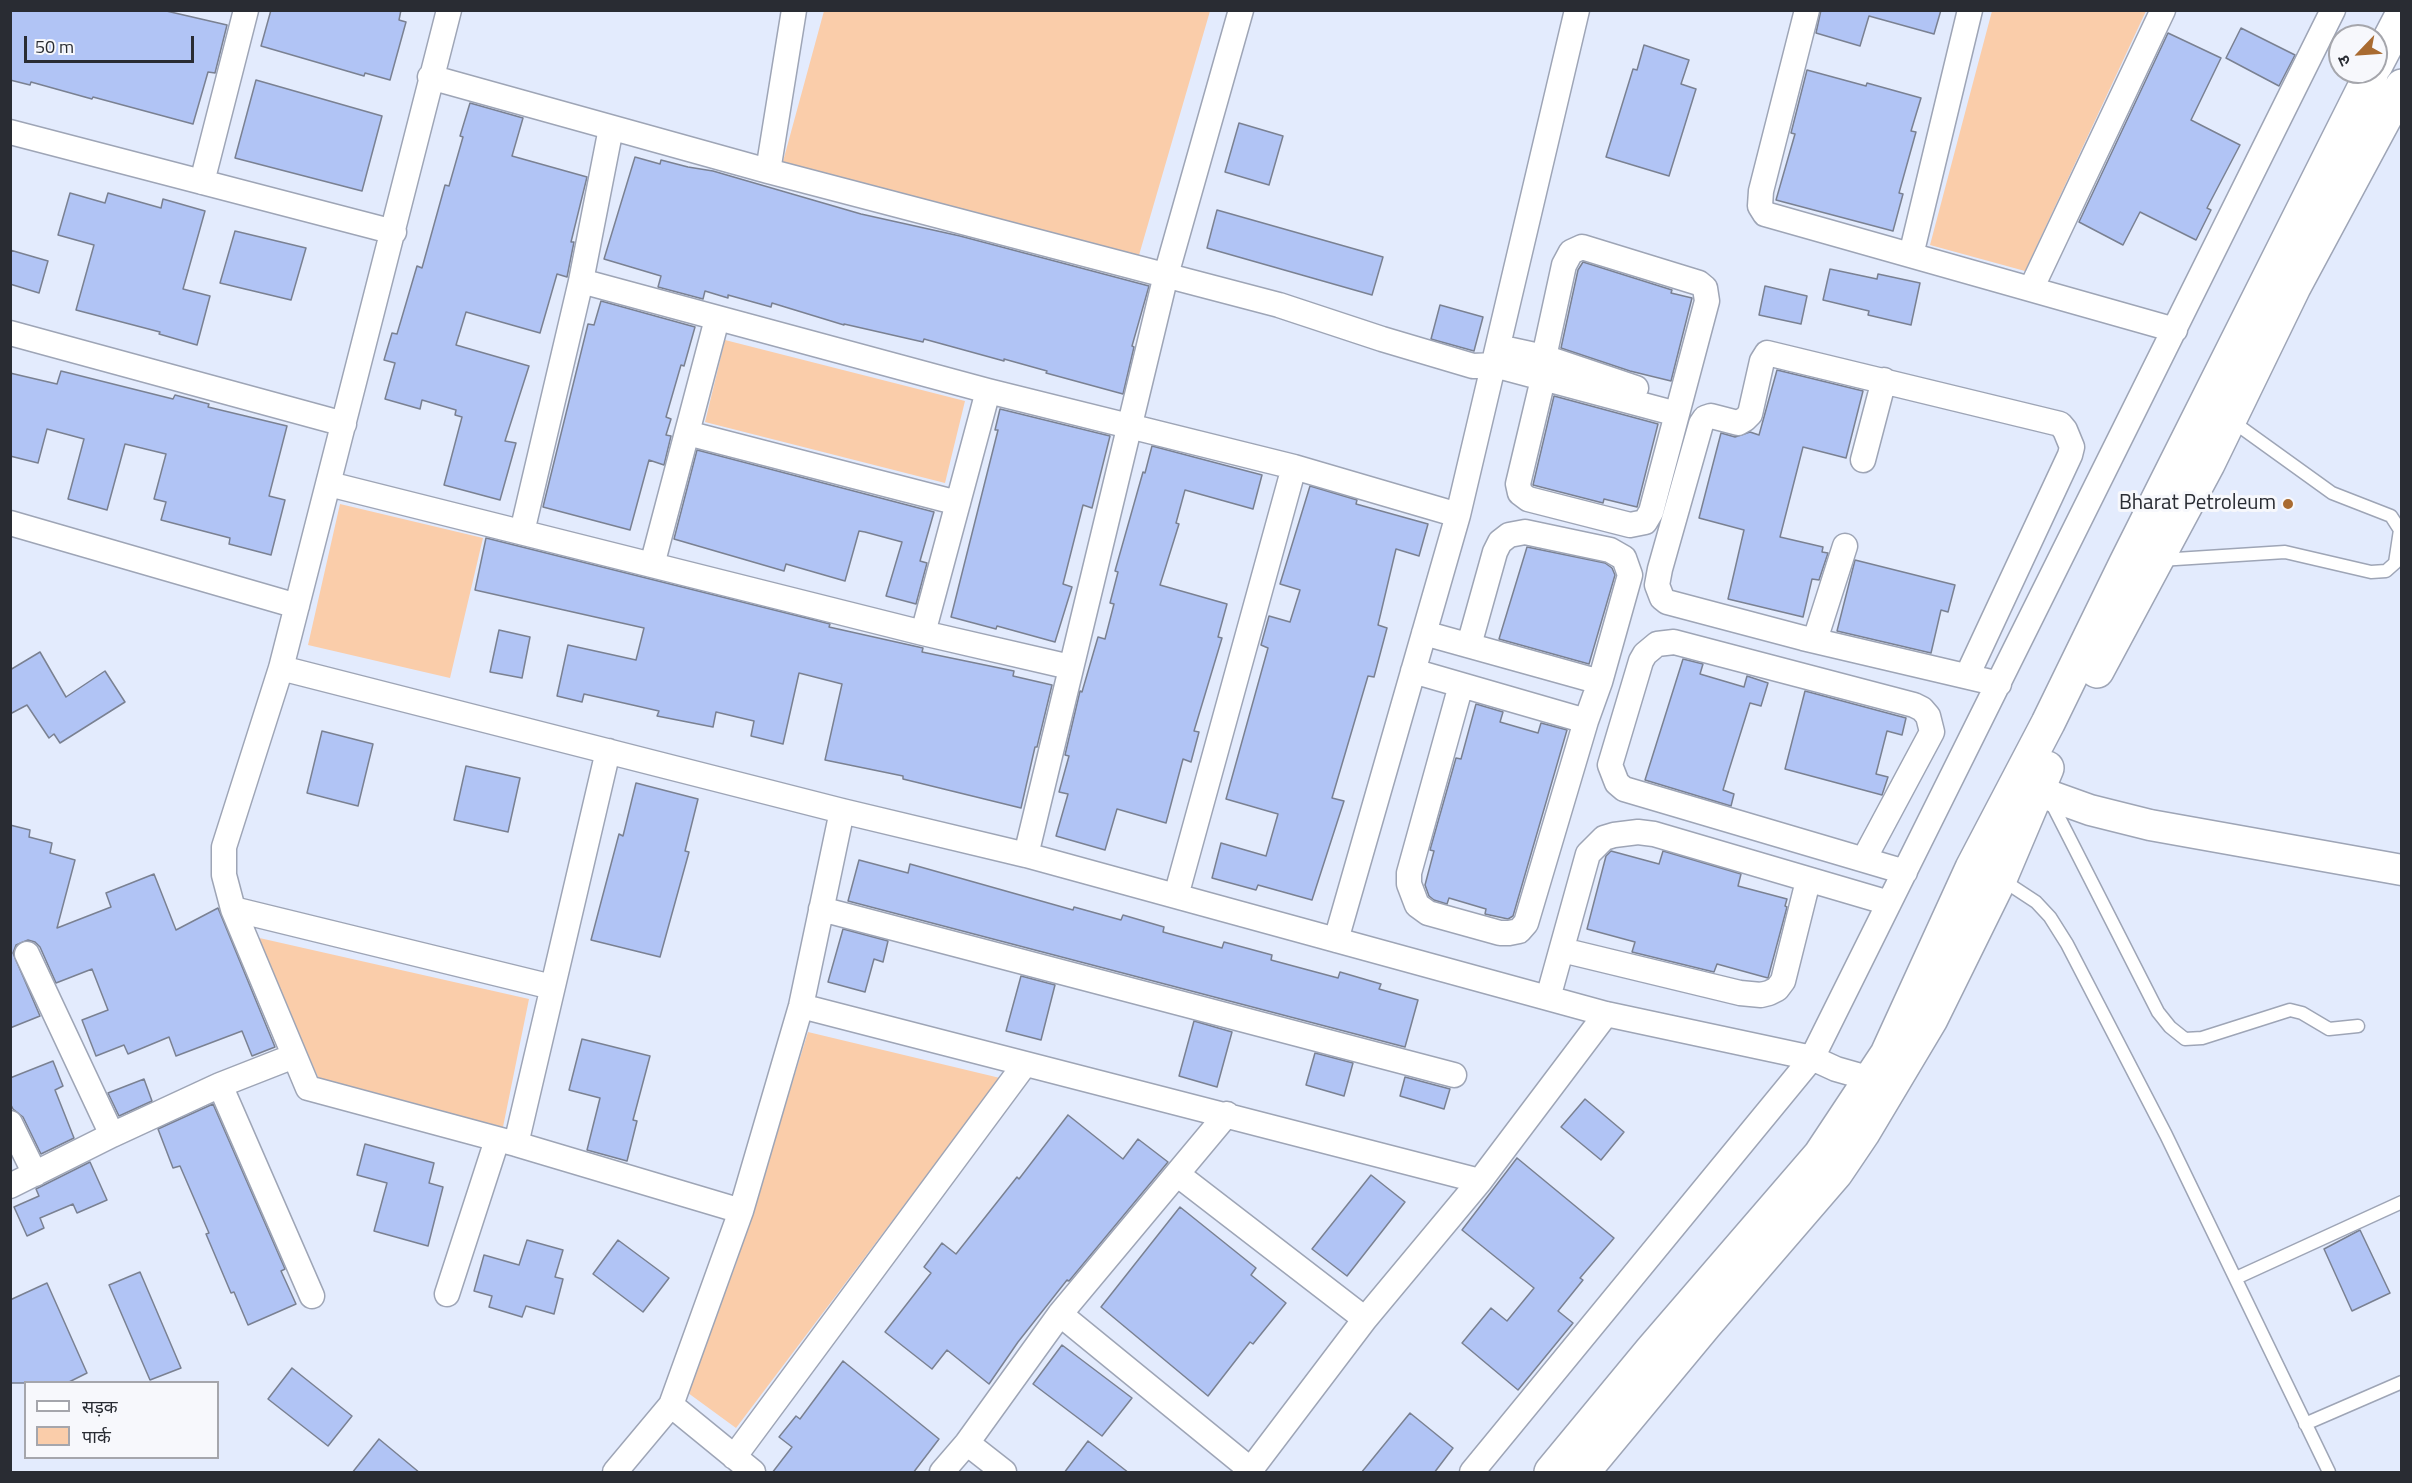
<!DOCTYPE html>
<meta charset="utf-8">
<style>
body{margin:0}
#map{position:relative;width:2412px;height:1483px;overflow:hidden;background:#e3ebfd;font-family:"Titillium Web","Noto Sans Devanagari",sans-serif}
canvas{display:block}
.frame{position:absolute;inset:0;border:12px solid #292c33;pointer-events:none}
.legend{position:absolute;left:24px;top:1381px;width:195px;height:78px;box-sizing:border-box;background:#f7f8fc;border:2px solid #a5a6ac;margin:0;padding:8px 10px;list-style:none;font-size:18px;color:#292c33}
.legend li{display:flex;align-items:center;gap:12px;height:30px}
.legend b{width:30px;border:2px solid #a5a6ac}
.north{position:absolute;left:2328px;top:24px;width:60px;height:60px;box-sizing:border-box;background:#f7f8fc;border:2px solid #a5a6ac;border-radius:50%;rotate:245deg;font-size:16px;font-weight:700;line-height:24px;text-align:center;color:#292c33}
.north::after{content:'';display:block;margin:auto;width:21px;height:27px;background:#a96b31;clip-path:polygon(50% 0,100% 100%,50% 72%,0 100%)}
.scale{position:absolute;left:24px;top:36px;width:170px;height:27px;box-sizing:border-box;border:3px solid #292c33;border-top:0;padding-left:8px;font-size:18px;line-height:21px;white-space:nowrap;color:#292c33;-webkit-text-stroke:4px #f7f8fc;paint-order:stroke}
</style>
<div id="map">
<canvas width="2412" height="1483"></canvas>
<div class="frame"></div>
<ul class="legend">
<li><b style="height:8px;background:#fff"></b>सड़क</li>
<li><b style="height:16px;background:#facdaa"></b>पार्क</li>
</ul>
<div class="north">उ</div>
<div class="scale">50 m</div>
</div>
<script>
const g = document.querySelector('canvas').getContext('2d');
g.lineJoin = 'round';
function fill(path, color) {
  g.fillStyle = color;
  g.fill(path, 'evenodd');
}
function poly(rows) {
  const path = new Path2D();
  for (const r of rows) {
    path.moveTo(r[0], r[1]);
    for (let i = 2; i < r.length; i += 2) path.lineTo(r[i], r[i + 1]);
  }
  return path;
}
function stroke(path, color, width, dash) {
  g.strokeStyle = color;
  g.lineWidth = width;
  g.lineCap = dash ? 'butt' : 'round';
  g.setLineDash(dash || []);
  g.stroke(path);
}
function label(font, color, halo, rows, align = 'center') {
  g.font = font + ' "Titillium Web",sans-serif';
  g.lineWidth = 6;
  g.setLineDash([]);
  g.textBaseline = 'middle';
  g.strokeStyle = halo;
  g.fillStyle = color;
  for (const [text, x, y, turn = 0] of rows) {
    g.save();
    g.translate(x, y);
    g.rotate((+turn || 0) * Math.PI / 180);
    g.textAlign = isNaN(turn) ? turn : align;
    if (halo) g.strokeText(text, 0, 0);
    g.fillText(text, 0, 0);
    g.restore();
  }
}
const green = poly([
 [824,11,1210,11,1137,262,782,165],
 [1992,11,2146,11,2025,271,1930,245],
 [725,340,965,401,945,483,705,422],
 [340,504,483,538,450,678,308,645],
 [255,937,529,999,503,1127,319,1079],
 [808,1032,1000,1078,736,1428,684,1390,735,1267]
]);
const building = poly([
 [10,10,162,10,227,25,215,73,208,72,193,124,93,97,92,99,31,82,30,85,10,80,10,10],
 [271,10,401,10,399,20,406,22,390,80,365,73,364,76,261,46,271,10],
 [1821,10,1941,10,1934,34,1869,16,1860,46,1816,33,1821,10],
 [2241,28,2295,55,2279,86,2226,58,2241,28],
 [2168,33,2221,58,2191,120,2240,145,2207,208,2211,210,2196,240,2140,212,2123,245,2079,222,2168,33],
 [1644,45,1689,60,1681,84,1696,89,1669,176,1606,157,1633,69,1637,70,1644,45],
 [1807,70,1866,86,1867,83,1921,98,1911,131,1916,132,1899,193,1903,194,1893,231,1776,200,1795,134,1791,133,1807,70],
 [256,80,382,116,362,191,235,158,256,80],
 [470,103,523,118,512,156,587,177,571,242,574,242,567,277,557,274,540,333,466,312,456,345,529,366,505,441,516,443,500,500,444,485,462,417,455,415,456,410,422,400,420,409,385,399,395,363,384,360,392,333,397,334,417,266,422,268,445,185,449,186,463,137,460,136,470,103],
 [1239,123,1283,136,1269,185,1225,172,1239,123],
 [635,157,660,164,661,160,688,167,713,171,861,214,960,236,1149,286,1132,346,1134,347,1123,394,1046,373,1047,371,1004,359,1004,361,924,339,923,342,844,324,844,325,772,303,771,307,728,295,728,298,705,291,703,299,658,287,661,276,604,259,635,157],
 [70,193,105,203,108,193,161,208,163,199,205,211,183,289,210,296,197,345,159,334,160,332,76,310,94,245,58,235,70,193],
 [1217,210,1383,257,1372,295,1207,248,1217,210],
 [235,231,306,248,291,300,220,283,235,231],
 [10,250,48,261,39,293,10,284,10,250],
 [1583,262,1672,290,1671,293,1692,298,1671,381,1630,371,1561,348,1578,270,1583,262],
 [1830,269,1877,279,1878,274,1920,283,1911,325,1868,315,1869,311,1823,300,1830,269],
 [1765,286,1807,296,1801,324,1759,315,1765,286],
 [601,301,695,327,684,366,681,365,666,417,671,419,666,435,671,436,664,465,649,460,630,530,543,507,588,324,594,325,601,301],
 [1440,305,1483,317,1474,351,1431,339,1440,305],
 [1777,370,1863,391,1846,458,1803,447,1780,537,1823,547,1822,552,1828,553,1819,580,1812,579,1803,617,1728,599,1744,530,1699,518,1721,433,1735,437,1750,432,1759,435,1777,370],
 [61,371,173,399,175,395,209,404,208,407,287,426,269,496,285,500,271,555,229,544,230,538,161,520,166,502,154,499,166,454,125,444,107,510,68,499,84,439,47,429,38,463,10,456,10,373,57,384,61,371],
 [1554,396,1658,424,1637,507,1604,499,1603,503,1533,485,1554,396],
 [1000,409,1110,436,1092,508,1083,505,1063,584,1072,587,1055,642,997,626,996,629,951,617,998,430,995,430,1000,409],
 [1152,446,1262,475,1253,509,1185,490,1176,523,1179,524,1160,585,1227,604,1218,637,1222,638,1194,731,1199,732,1191,762,1183,759,1166,823,1117,809,1105,850,1056,836,1068,794,1059,792,1069,756,1065,755,1080,691,1082,692,1098,637,1105,639,1114,604,1110,603,1118,572,1115,571,1143,472,1145,473,1152,446],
 [697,450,934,512,920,561,927,563,916,604,886,596,902,542,865,532,859,531,845,581,786,564,784,571,674,539,697,450],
 [1310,486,1357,500,1356,504,1428,524,1419,556,1396,549,1378,625,1387,628,1374,677,1368,676,1332,798,1344,801,1312,900,1258,885,1256,890,1212,878,1221,843,1266,856,1278,814,1226,799,1268,648,1261,645,1269,616,1290,622,1300,590,1280,584,1310,486],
 [486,538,830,624,829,627,923,648,922,652,1014,671,1013,676,1052,685,1037,747,1035,747,1021,808,903,779,903,776,825,760,842,684,799,673,783,744,751,736,754,721,716,712,713,727,657,716,659,711,584,694,582,702,557,696,568,645,636,660,644,628,475,590,486,538],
 [1527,547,1605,563,1612,568,1615,575,1589,664,1499,639,1527,547],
 [1855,560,1955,585,1948,612,1941,610,1931,653,1837,631,1855,560],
 [499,630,530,637,522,678,490,672,499,630],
 [40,652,66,697,105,671,125,702,60,743,54,734,49,738,27,705,10,714,10,670,40,652],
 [1683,659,1703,664,1700,674,1744,687,1747,676,1768,683,1761,706,1750,703,1729,770,1723,790,1734,794,1731,806,1645,780,1683,659],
 [1805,691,1906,718,1902,735,1887,731,1876,774,1888,777,1882,795,1785,769,1805,691],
 [1476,704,1503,712,1500,722,1538,733,1541,723,1567,730,1513,916,1508,919,1485,914,1486,909,1449,898,1447,904,1434,900,1429,896,1425,885,1434,851,1430,850,1456,758,1461,759,1476,704],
 [322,731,373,744,358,806,307,793,322,731],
 [466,766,520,778,508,832,454,820,466,766],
 [636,783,698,799,685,851,689,852,660,957,591,940,619,834,623,836,636,783],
 [10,825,30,830,29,837,52,843,50,853,75,860,57,928,111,907,106,893,154,874,176,930,218,908,275,1047,252,1056,242,1031,176,1056,169,1037,128,1054,124,1045,96,1056,82,1020,108,1010,92,969,56,983,40,947,35,942,28,940,16,945,13,953,40,1016,10,1028,10,825],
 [1611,851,1659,864,1663,851,1741,874,1738,886,1787,899,1785,906,1787,907,1768,978,1717,964,1714,972,1632,952,1635,942,1587,929,1606,856,1611,851],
 [859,860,908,873,910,864,1073,910,1074,907,1121,920,1123,915,1164,927,1163,932,1222,948,1224,942,1272,955,1271,960,1338,978,1340,972,1381,984,1379,989,1418,1000,1405,1047,848,901,859,860],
 [843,929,888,941,883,962,874,959,865,992,828,982,843,929],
 [1021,976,1055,985,1041,1040,1006,1031,1021,976],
 [1194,1021,1232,1032,1217,1087,1179,1076,1194,1021],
 [582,1039,650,1056,633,1120,637,1121,627,1161,587,1150,600,1098,569,1090,582,1039],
 [1315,1053,1353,1063,1344,1096,1306,1085,1315,1053],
 [53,1061,63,1086,55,1090,74,1138,41,1154,23,1117,13,1109,10,1103,10,1078,53,1061],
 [1405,1077,1450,1089,1444,1109,1400,1096,1405,1077],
 [144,1079,152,1101,119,1116,108,1093,144,1079],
 [1585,1099,1624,1132,1601,1160,1561,1127,1585,1099],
 [213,1104,285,1269,281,1271,296,1304,248,1325,234,1292,231,1293,206,1234,209,1233,180,1166,173,1168,158,1129,213,1104],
 [1068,1115,1123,1159,1138,1139,1168,1162,1069,1281,1067,1280,1018,1342,989,1384,947,1350,932,1369,885,1332,931,1273,924,1267,942,1243,956,1254,1017,1177,1019,1179,1068,1115],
 [365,1144,434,1163,429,1183,443,1187,428,1246,374,1231,387,1183,357,1175,365,1144],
 [1517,1158,1614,1238,1580,1278,1583,1280,1558,1311,1573,1323,1518,1390,1462,1343,1491,1308,1507,1321,1534,1288,1462,1230,1517,1158],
 [90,1162,107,1200,77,1213,73,1204,40,1218,44,1228,27,1236,14,1207,39,1196,36,1189,90,1162],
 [1371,1175,1405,1202,1347,1276,1312,1249,1371,1175],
 [1180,1207,1256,1268,1251,1275,1286,1303,1253,1344,1250,1342,1208,1396,1101,1307,1180,1207],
 [2360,1230,2390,1293,2352,1311,2324,1249,2360,1230],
 [527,1240,563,1250,555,1277,563,1279,554,1314,526,1306,522,1317,489,1307,492,1296,474,1291,484,1255,519,1265,527,1240],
 [618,1240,669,1278,643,1312,593,1274,618,1240],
 [140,1272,181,1368,150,1380,109,1285,140,1272],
 [47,1283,87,1373,67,1383,10,1383,10,1300,47,1283],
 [1062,1345,1132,1398,1102,1436,1033,1384,1062,1345],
 [843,1361,939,1439,913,1473,772,1473,792,1447,779,1437,796,1416,800,1419,843,1361],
 [292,1368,352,1416,328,1446,268,1399,292,1368],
 [1410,1413,1453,1448,1434,1473,1361,1473,1410,1413],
 [379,1439,420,1473,352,1473,379,1439],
 [1088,1441,1129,1473,1064,1473,1088,1441]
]);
const service = poly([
 [2160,560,2285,552,2371,572,2386,571,2395,563,2400,530,2391,516,2332,493,2232,421],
 [2050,800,2158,1012,2170,1027,2185,1039,2202,1038,2290,1010,2302,1013,2329,1029,2358,1026],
 [2001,879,2036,902,2050,917,2067,944,2166,1135,2329,1472],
 [2236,1278,2402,1202],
 [2305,1424,2402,1382]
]);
const minor = poly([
 [449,10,281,668,224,847,224,875,233,909,552,987],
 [1807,10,1761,191,1760,206,1765,214,2175,330],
 [430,77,768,171,1279,305,1382,339,1473,366,1494,365,1677,414],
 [10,132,394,232],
 [768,171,794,10],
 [202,182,246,10],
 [1911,255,1970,10],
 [581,281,988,391,1294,467,1458,515],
 [2031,289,2163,10],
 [10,333,344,424],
 [1498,347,1544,357,1636,388],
 [1543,379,1518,484,1520,493,1528,499,1630,525,1645,522,1651,512,1707,301,1705,288,1699,283,1582,247,1571,252,1564,265,1544,357],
 [687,433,958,503],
 [1863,460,1884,380],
 [329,484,923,633,1070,667],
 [10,523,297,606],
 [522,532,581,281,611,128],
 [652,565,717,319],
 [923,633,988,391],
 [1424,633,1600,682],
 [1815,640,1845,546],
 [281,668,842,811,1026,855,1606,1014,1812,1058,1836,1069,1871,1079,1883,1085],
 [1413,671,1586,721],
 [1967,676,2070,455,2072,447,2065,430,2060,424,1767,353,1762,361,1750,414,1745,419,1738,423,1711,416,1705,418,1701,424,1660,569,1657,585,1662,598,1667,602,1803,638,1999,684],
 [1461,685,1409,873,1409,884,1417,905,1428,913,1500,933,1509,933,1519,931,1526,923,1586,721,1600,682,1630,575,1624,558,1610,550,1525,532,1509,535,1500,542,1495,552,1469,645],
 [1026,855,1166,275,1241,10],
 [1864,859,1932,732,1928,716,1922,709,1914,705,1674,642,1657,644,1645,654,1641,661,1610,765,1617,783,1624,789,1905,872],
 [1176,896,1294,467],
 [233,909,308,1088,516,1144,741,1211],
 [821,909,1454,1075],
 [1336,940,1458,515,1577,10],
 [1562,950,1740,993,1761,995,1769,993,1777,989,1783,981,1808,881],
 [27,954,112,1135],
 [1548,998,1588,854,1604,838,1614,835,1638,832,1654,834,1889,903],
 [801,1006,1480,1181],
 [220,1085,312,1296],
 [10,1123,35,1174],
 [516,1144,608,751],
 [1177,1174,1365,1319],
 [10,1186,112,1135,220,1085,294,1056],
 [447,1294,497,1140],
 [1060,1314,1251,1470],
 [671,1405,753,1472],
 [967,1443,1004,1472],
 [734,1457,1025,1064],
 [615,1472,671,1405,741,1211,801,1006,842,811],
 [942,1472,967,1443,1060,1314,1227,1114],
 [1249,1472,1365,1319,1480,1181,1606,1014],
 [1472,1472,1812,1058,2333,10]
]);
const tertiary = poly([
 [2037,791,2090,810,2150,825,2402,870]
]);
const trunk = poly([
 [2376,65,2402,15],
 [2097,671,2208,464,2294,287,2402,86],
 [1551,1472,1651,1351,1820,1155,1887,1054,1972,868,2048,723,2126,563,2372,72],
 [1583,1472,1705,1325,1836,1173,1863,1133,1931,1019,2000,879,2047,768]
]);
const markers = [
 [2288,504,6,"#a96b31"]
];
const poiNames = [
 ["Bharat Petroleum",2276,504]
];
fill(green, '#facdaa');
fill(building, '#b1c4f5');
stroke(building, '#7a8192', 1.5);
stroke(service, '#9ea5b6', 15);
stroke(minor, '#9ea5b6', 27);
stroke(tertiary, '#9ea5b6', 33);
stroke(trunk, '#9ea5b6', 36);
stroke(service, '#fff', 12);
stroke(minor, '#fff', 24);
stroke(tertiary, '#fff', 30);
stroke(trunk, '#fff', 33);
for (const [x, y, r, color] of markers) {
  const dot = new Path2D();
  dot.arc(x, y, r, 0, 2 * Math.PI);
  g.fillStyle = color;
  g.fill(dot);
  stroke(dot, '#f7f8fc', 2);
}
label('21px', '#292c33', '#f7f8fc', poiNames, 'right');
</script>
